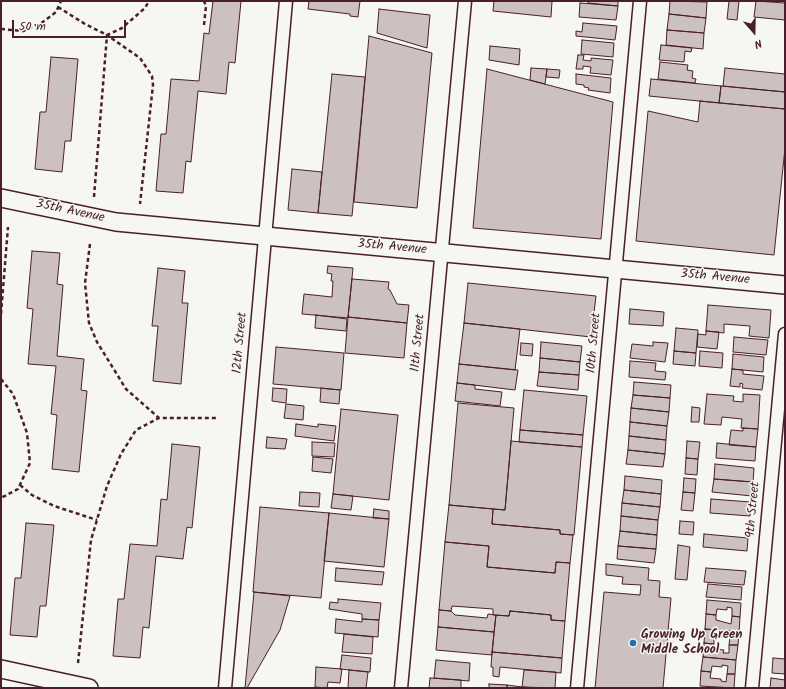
<!DOCTYPE html>
<style>
body{margin:0}
#map{position:relative;width:786px;height:689px;overflow:hidden;background:#f6f6f2;font-family:Kalam,sans-serif}
canvas{display:block}
.frame{position:absolute;inset:0;border:2px solid #4a1f2b;pointer-events:none}
.north{position:absolute;left:734px;top:12px;width:40px;height:40px;-webkit-text-stroke:3px #f6f6f2;paint-order:stroke;rotate:160deg;font-size:11px;font-weight:700;line-height:16px;text-align:center;color:#4a1f2b}
.north::after{content:'';display:block;margin:auto;width:14px;height:18px;background:#4a1f2b;clip-path:polygon(50% 0,100% 100%,50% 72%,0 100%)}
.scale{position:absolute;left:12px;top:20px;width:114px;height:18px;box-sizing:border-box;border:2px solid #4a1f2b;border-top:0;padding-left:5px;font-size:12px;line-height:14px;white-space:nowrap;color:#4a1f2b;-webkit-text-stroke:3px #f6f6f2;paint-order:stroke}
</style>
<div id="map">
<canvas width="786" height="689"></canvas>
<div class="frame"></div>
<div class="north">N</div>
<div class="scale">50 m</div>
</div>
<script>
const g = document.querySelector('canvas').getContext('2d');
g.lineJoin = 'round';
function fill(path, color) {
  g.fillStyle = color;
  g.fill(path, 'evenodd');
}
function poly(rows) {
  const path = new Path2D();
  for (const r of rows) {
    path.moveTo(r[0], r[1]);
    for (let i = 2; i < r.length; i += 2) path.lineTo(r[i], r[i + 1]);
  }
  return path;
}
function stroke(path, color, width, dash) {
  g.strokeStyle = color;
  g.lineWidth = width;
  g.lineCap = dash ? 'butt' : 'round';
  g.setLineDash(dash || []);
  g.stroke(path);
}
function label(font, color, halo, rows, align = 'center') {
  g.font = font + ' Kalam,sans-serif';
  g.lineWidth = 3;
  g.setLineDash([]);
  g.textBaseline = 'middle';
  g.strokeStyle = halo;
  g.fillStyle = color;
  for (const [text, x, y, turn = 0] of rows) {
    g.save();
    g.translate(x, y);
    g.rotate((+turn || 0) * Math.PI / 180);
    g.textAlign = isNaN(turn) ? turn : align;
    if (halo) g.strokeText(text, 0, 0);
    g.fillText(text, 0, 0);
    g.restore();
  }
}
const building = poly([
 [213,1,241,1,235,63,229,62,226,94,198,91,191,162,186,161,183,193,156,191,161,134,166,134,171,79,199,81,204,33,209,34,213,1],
 [309,1,360,1,358,17,350,16,350,14,308,9,309,1],
 [494,1,552,1,551,17,493,11,494,1],
 [588,1,618,1,618,6,588,3,588,1],
 [670,1,707,2,706,18,669,14,670,1],
 [729,1,739,1,737,20,727,19,729,1],
 [756,1,785,3,785,20,754,17,756,1],
 [580,3,618,6,616,20,579,17,580,3],
 [379,9,430,15,427,48,377,33,379,9],
 [669,14,706,18,704,33,667,30,669,14],
 [583,23,617,26,615,40,576,36,576,31,582,32,583,23],
 [667,30,704,33,703,49,666,45,667,30],
 [369,36,432,53,417,208,354,202,369,36],
 [582,40,614,43,613,57,581,54,582,40],
 [661,45,692,48,691,52,685,51,684,62,659,60,661,45],
 [490,46,520,49,519,65,489,60,490,46],
 [578,55,584,55,583,60,591,61,591,58,613,60,611,75,590,73,591,67,583,66,583,69,576,69,578,55],
 [51,57,78,59,71,141,65,141,62,172,35,169,40,112,46,112,51,57],
 [660,62,688,65,687,70,693,71,692,78,696,79,695,83,658,79,660,62],
 [531,68,547,69,545,84,530,80,531,68],
 [725,68,785,74,785,92,723,86,725,68],
 [487,69,613,102,601,239,473,228,487,69],
 [547,69,560,70,559,78,546,77,547,69],
 [332,74,365,77,352,216,318,213,332,74],
 [576,74,611,78,610,93,588,90,589,88,584,87,584,85,576,84,576,74],
 [651,79,721,86,719,103,649,96,651,79],
 [721,86,785,92,785,109,719,103,721,86],
 [700,101,785,109,785,148,774,255,636,241,648,111,698,122,700,101],
 [292,169,322,172,318,213,288,210,292,169],
 [32,251,60,253,57,284,63,285,57,356,84,359,81,390,87,391,79,472,52,469,57,415,51,414,56,366,28,364,33,309,27,308,32,251],
 [328,266,353,268,348,318,302,314,304,294,332,297,333,281,331,281,332,274,327,273,328,266],
 [158,268,185,271,182,303,188,303,181,384,153,381,158,326,152,326,158,268],
 [352,279,389,282,388,289,390,290,397,304,409,305,407,323,348,317,352,279],
 [468,283,596,296,591,337,464,323,468,283],
 [708,305,771,310,769,338,749,336,750,326,724,324,724,333,706,331,708,305],
 [630,309,664,312,663,326,629,324,630,309],
 [316,315,347,319,346,331,315,328,316,315],
 [348,317,407,323,404,358,345,353,348,317],
 [464,323,520,329,515,370,459,364,464,323],
 [676,328,698,330,696,353,674,351,676,328],
 [706,331,719,332,717,349,697,347,698,334,706,335,706,331],
 [734,337,768,340,766,355,733,352,734,337],
 [541,342,582,346,580,362,540,358,541,342],
 [653,342,668,343,665,362,630,358,632,344,653,346,653,342],
 [521,343,533,344,532,356,520,355,521,343],
 [276,347,344,353,341,390,273,384,276,347],
 [674,351,696,353,695,366,673,364,674,351],
 [700,351,723,353,722,368,699,366,700,351],
 [733,354,764,357,763,372,732,369,733,354],
 [540,358,580,362,579,375,539,372,540,358],
 [630,361,656,363,655,371,666,372,665,380,629,377,630,361],
 [459,364,518,370,515,390,457,383,459,364],
 [732,369,743,370,743,374,764,376,762,390,742,388,743,384,740,383,740,387,730,386,732,369],
 [539,372,579,375,578,390,537,386,539,372],
 [634,382,671,385,670,398,633,395,634,382],
 [457,383,475,385,475,389,502,392,500,406,455,401,457,383],
 [273,388,287,389,286,403,272,401,273,388],
 [321,388,340,390,339,404,320,402,321,388],
 [524,390,587,396,583,435,520,430,524,390],
 [707,394,734,396,733,401,743,402,743,394,760,395,758,429,741,428,742,419,722,417,721,425,704,424,707,394],
 [633,395,670,398,669,412,631,408,633,395],
 [458,403,514,408,505,510,449,505,458,403],
 [286,404,304,406,303,420,284,418,286,404],
 [692,407,700,408,699,422,691,422,692,407],
 [631,408,669,412,667,426,630,422,631,408],
 [341,409,398,415,389,500,333,494,341,409],
 [630,422,667,426,666,440,629,436,630,422],
 [296,424,318,427,318,424,336,426,334,441,295,436,296,424],
 [743,428,758,429,756,447,729,445,731,430,743,431,743,428],
 [520,430,583,435,582,447,519,442,520,430],
 [629,436,666,440,665,454,628,450,629,436],
 [267,437,287,439,285,449,266,448,267,437],
 [511,441,582,447,574,535,560,534,560,530,492,524,493,509,505,510,511,441],
 [687,441,700,442,698,459,686,458,687,441],
 [312,442,335,443,334,457,312,456,312,442],
 [717,443,756,447,755,461,716,458,717,443],
 [172,444,200,447,192,528,187,527,183,559,156,556,149,628,143,627,140,658,113,656,118,599,124,599,130,544,157,546,161,499,167,500,172,444],
 [628,450,665,454,663,467,626,464,628,450],
 [313,457,333,459,331,473,312,471,313,457],
 [686,458,698,459,697,475,685,474,686,458],
 [715,464,754,468,753,482,714,479,715,464],
 [625,476,662,480,661,494,624,490,625,476],
 [684,478,696,479,695,493,683,492,684,478],
 [714,479,753,482,752,496,712,492,714,479],
 [624,490,661,494,660,507,622,503,624,490],
 [300,492,320,493,319,507,299,506,300,492],
 [683,492,695,493,693,511,681,510,683,492],
 [333,494,353,496,351,510,331,508,333,494],
 [711,499,751,502,750,516,710,513,711,499],
 [622,503,660,507,658,520,621,516,622,503],
 [449,505,493,509,492,524,560,530,560,534,573,535,570,563,556,562,555,573,487,567,489,546,445,542,449,505],
 [260,507,329,513,321,598,253,592,260,507],
 [374,509,389,511,389,519,373,518,374,509],
 [329,513,389,519,384,567,324,561,329,513],
 [621,516,658,520,657,535,620,531,621,516],
 [680,521,694,522,693,535,679,534,680,521],
 [26,523,54,525,46,606,40,606,37,637,10,635,15,578,21,578,26,523],
 [620,531,657,535,656,549,618,546,620,531],
 [704,534,748,538,747,551,703,547,704,534],
 [445,542,489,546,487,567,555,573,556,562,570,563,565,621,551,620,551,615,510,611,509,616,493,615,493,609,452,606,451,611,439,610,445,542],
 [678,545,690,547,687,580,675,579,678,545],
 [618,546,656,549,654,563,617,559,618,546],
 [606,564,649,568,648,580,660,581,659,597,671,598,663,688,595,688,604,592,640,595,641,585,622,584,623,577,606,575,606,564],
 [336,568,384,572,382,585,335,581,336,568],
 [706,568,746,571,744,585,704,582,706,568],
 [708,584,742,587,741,600,706,597,708,584],
 [254,592,290,596,280,630,247,688,245,688,254,592],
 [338,599,381,603,379,620,362,619,362,614,329,609,330,602,338,603,338,599],
 [707,600,741,603,740,617,732,616,732,608,727,607,727,610,717,609,716,615,706,614,707,600],
 [439,610,451,611,455,615,487,618,488,614,496,615,494,632,438,627,439,610],
 [510,611,551,615,551,620,565,621,562,658,492,652,496,615,509,616,510,611],
 [706,614,716,615,716,620,731,624,732,616,740,617,739,632,705,629,706,614],
 [336,619,362,622,362,619,379,620,378,637,335,633,336,619],
 [438,627,494,632,492,655,436,650,438,627],
 [705,629,739,632,738,645,729,645,730,637,714,637,714,644,704,643,705,629],
 [344,634,373,637,372,654,342,652,344,634],
 [704,643,714,644,713,649,724,650,723,653,729,653,729,645,738,645,736,660,703,657,704,643],
 [492,652,562,658,561,673,500,667,499,677,493,676,493,667,491,667,492,652],
 [342,655,371,658,370,672,340,669,342,655],
 [703,657,736,660,735,674,727,674,728,666,722,665,722,667,712,666,711,672,701,671,703,657],
 [773,658,785,659,785,674,772,673,773,658],
 [436,660,470,663,469,681,434,678,436,660],
 [316,667,342,669,340,683,328,682,327,688,315,687,316,667],
 [349,670,368,672,366,688,348,688,349,670],
 [524,670,556,672,555,688,522,687,524,670],
 [701,671,711,672,710,678,721,679,721,681,726,682,727,674,735,674,734,688,700,686,701,671],
 [430,678,461,680,461,688,429,688,430,678],
 [771,678,785,680,785,688,770,688,771,678],
 [489,684,507,685,507,688,489,688,489,684],
 [507,685,522,687,538,688,507,688,507,685]
]);
const path = poly([
 [58,7,85,24,107,35,122,28,145,8,149,1],
 [204,25,206,6,204,1],
 [1,29,23,31,43,22,56,12,61,1],
 [94,197,107,35,140,58,152,76,153,85,140,204],
 [90,244,85,283,89,323,97,342,126,389,159,418],
 [1,314,8,227],
 [1,379,13,394,27,433,30,463,18,489,1,498],
 [20,485,32,495,54,506,97,520],
 [78,663,91,540,107,486,121,454,136,430,159,418,218,418]
]);
const street = poly([
 [225,688,286,1],
 [401,688,465,1],
 [577,688,640,1],
 [752,688,785,334]
]);
const secondary = poly([
 [1,198,116,222,785,285],
 [1,669,89,688]
]);
const markers = [
 [633,643,4,"#1f6fb2"]
];
const streetNames = [
 ["35th Avenue",70,212,12],
 ["35th Avenue",392,248,5],
 ["35th Avenue",715,278,5],
 ["12th Street",241,343,-85],
 ["11th Street",419,343,-85],
 ["10th Street",595,343,-85],
 ["9th Street",754,510,-85]
];
const poiNames = [
 ["Growing Up Green",641,636],
 ["Middle School",641,651]
];
fill(building, '#ccc1c0');
stroke(building, '#4a1f2b', 1);
stroke(street, '#4a1f2b', 15);
stroke(secondary, '#4a1f2b', 20);
stroke(path, '#4a1f2b', 2.5, [4, 3]);
stroke(street, '#f6f6f2', 12);
stroke(secondary, '#f6f6f2', 17);
for (const [x, y, r, color] of markers) {
  const dot = new Path2D();
  dot.arc(x, y, r, 0, 2 * Math.PI);
  g.fillStyle = color;
  g.fill(dot);
  stroke(dot, '#f6f6f2', 1.5);
}
label('13px', '#4a1f2b', '#f6f6f2', streetNames);
label('bold 13px', '#4a1f2b', '#f6f6f2', poiNames, 'left');
</script>
